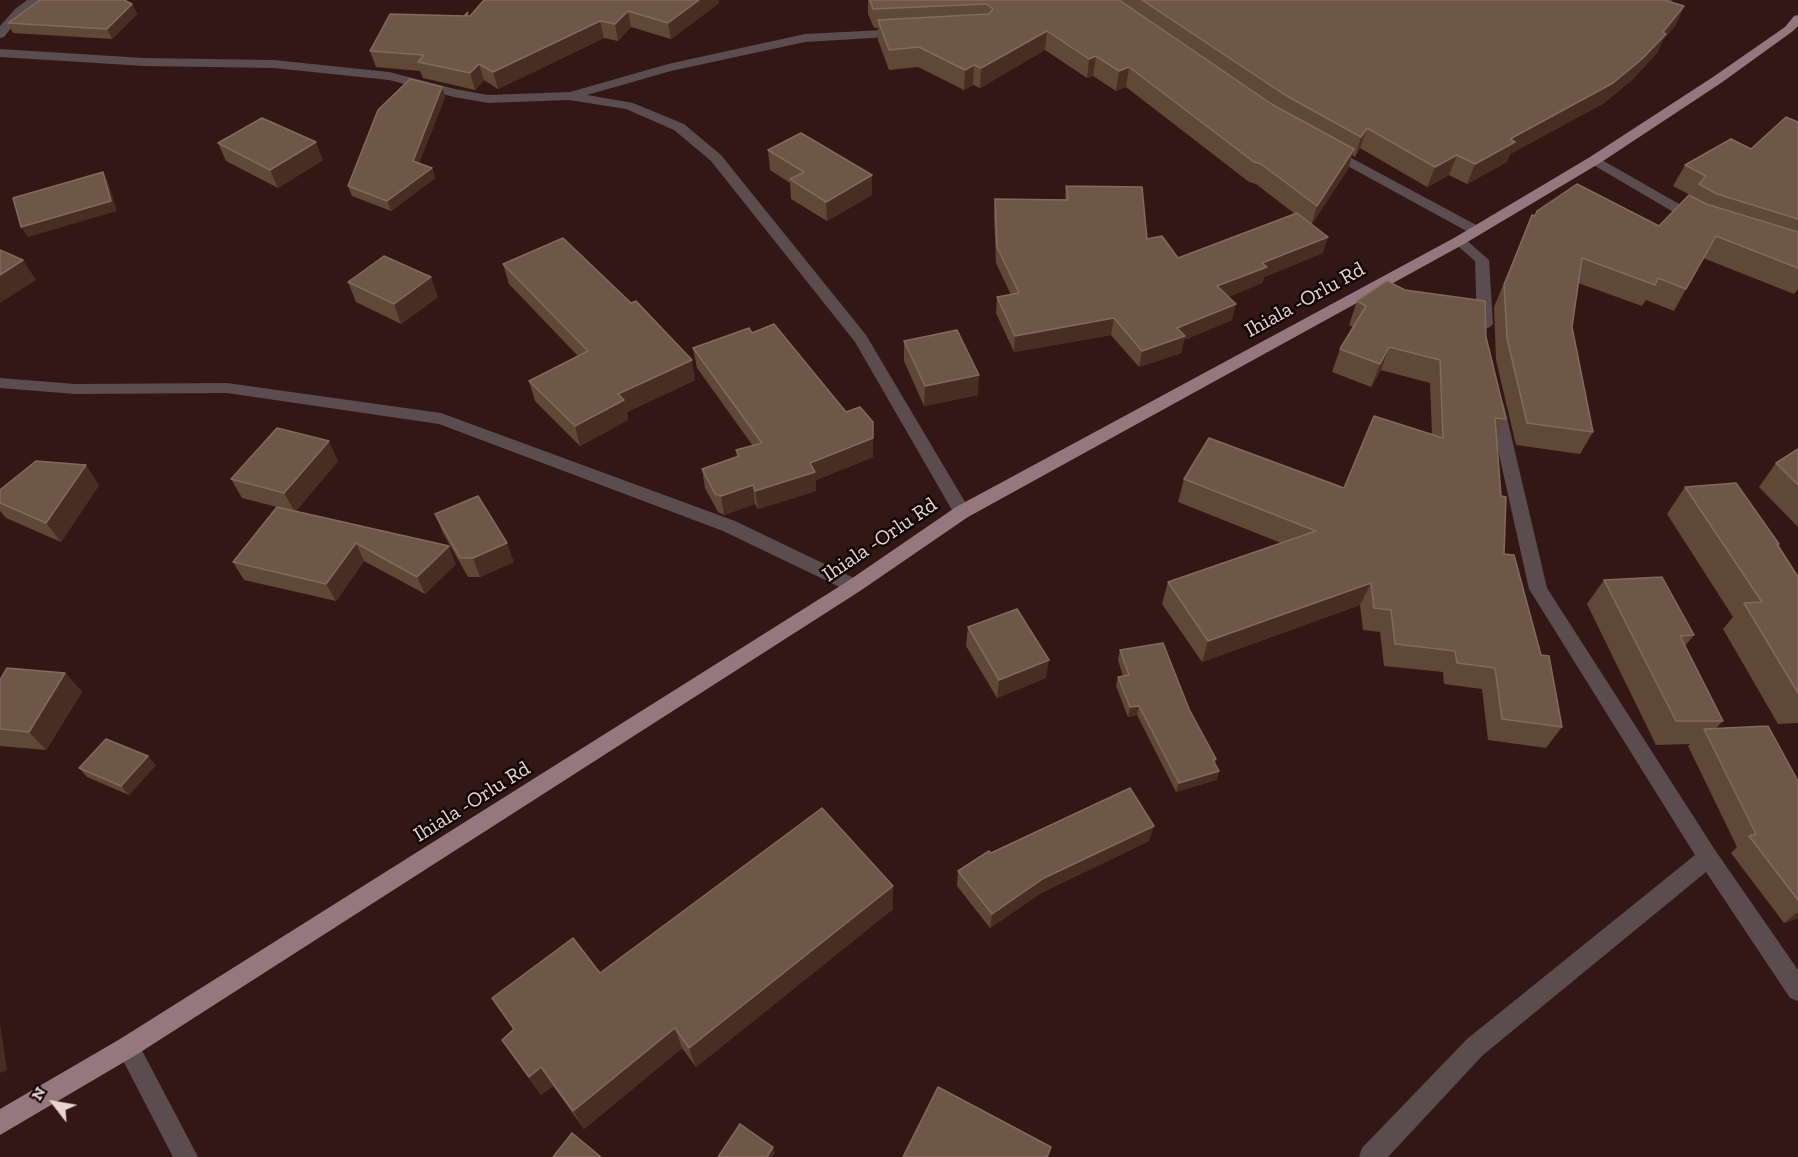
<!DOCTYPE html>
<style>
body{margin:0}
#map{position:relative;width:1798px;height:1157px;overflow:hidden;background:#331714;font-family:"Zilla Slab",serif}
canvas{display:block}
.north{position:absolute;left:24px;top:1073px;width:60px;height:60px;-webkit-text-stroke:4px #120605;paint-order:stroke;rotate:301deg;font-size:16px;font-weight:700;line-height:24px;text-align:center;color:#e8d4d1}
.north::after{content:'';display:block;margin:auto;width:21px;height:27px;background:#e8d4d1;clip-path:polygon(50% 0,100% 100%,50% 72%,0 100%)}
</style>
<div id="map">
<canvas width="1798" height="1157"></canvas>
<div class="north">N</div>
</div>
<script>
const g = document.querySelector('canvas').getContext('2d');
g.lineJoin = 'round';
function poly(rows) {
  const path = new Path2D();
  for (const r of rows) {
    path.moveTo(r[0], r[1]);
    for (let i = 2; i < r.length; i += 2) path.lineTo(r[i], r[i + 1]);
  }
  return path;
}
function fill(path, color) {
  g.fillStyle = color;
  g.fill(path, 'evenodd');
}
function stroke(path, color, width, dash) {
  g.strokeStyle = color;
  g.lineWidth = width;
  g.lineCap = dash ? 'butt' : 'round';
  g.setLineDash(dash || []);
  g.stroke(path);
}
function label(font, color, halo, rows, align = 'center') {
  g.font = font + ' "Zilla Slab",serif';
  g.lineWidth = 5;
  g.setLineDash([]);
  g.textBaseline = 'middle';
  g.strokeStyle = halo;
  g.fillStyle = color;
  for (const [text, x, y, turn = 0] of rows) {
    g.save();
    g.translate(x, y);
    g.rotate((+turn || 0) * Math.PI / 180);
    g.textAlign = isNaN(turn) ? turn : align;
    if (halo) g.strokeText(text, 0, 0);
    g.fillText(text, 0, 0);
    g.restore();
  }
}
const minor = poly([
 [27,0,41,0,23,13,4,37,0,38,0,26,15,9,27,0],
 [902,29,908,33,906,36,805,42,671,71,587,95,633,103,684,124,721,155,866,335,971,512,968,517,962,518,956,517,855,342,711,161,674,130,626,109,569,100,488,103,454,97,389,80,274,68,144,66,0,57,0,49,144,58,274,60,389,72,455,89,488,95,570,92,668,64,805,34,902,29],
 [1329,146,1480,227,1482,230,1480,233,1470,233,1324,153,1322,150,1329,146],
 [1595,156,1702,217,1704,220,1697,224,1692,223,1590,163,1588,160,1590,157,1595,156],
 [1459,237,1464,238,1489,260,1493,324,1490,327,1485,329,1477,324,1475,261,1452,241,1459,237],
 [0,378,75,384,227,383,441,413,735,521,860,581,863,586,860,591,854,593,848,591,723,531,439,424,227,393,75,394,0,388,0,378],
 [1496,399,1502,401,1504,405,1547,588,1715,850,1798,970,1798,1001,1790,998,1706,872,1483,1055,1388,1157,1359,1157,1362,1148,1467,1039,1695,855,1529,589,1488,405,1490,401,1496,399],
 [128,1035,136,1039,198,1157,173,1157,116,1047,120,1039,128,1035]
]);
const major = poly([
 [1798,15,1798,26,1793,31,1721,83,1600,163,1464,244,968,517,860,591,136,1055,0,1135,0,1109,120,1039,848,581,956,507,1454,238,1590,157,1713,77,1785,27,1794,16,1798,15]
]);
const wall = poly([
 [484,0,718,0,719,3,671,39,631,27,618,41,604,38,498,89,484,80,475,90,423,78,420,71,376,67,370,51,464,16,468,12,468,16,470,16],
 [868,0,1673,0,1670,2,1684,6,1675,26,1663,40,1657,53,1633,79,1604,103,1510,154,1507,162,1467,184,1449,175,1427,187,1360,148,1355,157,1352,155,1348,169,1312,224,1323,253,1264,277,1262,283,1228,297,1232,320,1184,340,1181,353,1139,367,1111,335,1014,352,996,313,997,297,1011,295,996,263,994,215,995,199,1065,200,1066,186,1178,258,1295,214,1256,184,1249,182,1126,87,1116,91,1093,76,1087,78,1045,50,980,88,973,85,964,90,918,67,889,70,878,40,878,28,874,28,868,14],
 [132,4,137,14,112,39,13,33,8,23],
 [442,87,445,97,419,163,432,168,435,178,391,211,352,196,348,186],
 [1798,122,1798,289,1794,294,1703,258,1674,311,1646,300,1642,306,1578,283,1572,327,1593,432,1580,454,1516,445,1496,360,1494,307,1532,215,1659,226,1692,196,1673,186,1685,165,1751,149],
 [218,143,323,160,278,188,226,161],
 [768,150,872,195,827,221,791,199,790,183,770,170],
 [503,264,695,380,627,412,628,420,580,446,535,401,529,381,578,356,509,284],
 [348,282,438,297,401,324,356,302],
 [1357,301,1486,337,1506,419,1497,437,1504,554,1541,655,1562,727,1546,748,1488,740,1482,689,1444,684,1443,672,1384,666,1380,632,1363,630,1360,605,1202,662,1162,604,1168,582,1281,543,1178,502,1184,479,1344,488,1432,435,1430,383,1381,370,1371,387,1332,372,1340,349,1353,327,1349,325],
 [752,333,873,457,816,480,816,491,758,509,755,504,724,515,718,512,705,488,702,469,737,457,736,450,753,446,697,368,693,348],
 [904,341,978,395,924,406,904,361],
 [1798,449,1798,527,1759,487,1776,463],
 [338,461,296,511,456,564,425,594,364,561,336,601,244,580,233,562,277,507,242,498,231,479],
 [99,485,61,542,6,518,0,511,0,490],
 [1685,487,1779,544,1778,545,1798,577,1798,723,1778,724,1723,629,1733,617,1667,514],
 [435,514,514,562,480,577,468,577,443,533],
 [1604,580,1694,635,1685,646,1723,721,1716,728,1798,781,1798,918,1784,923,1731,853,1737,847,1688,746,1690,744,1656,745,1587,604],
 [968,627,1046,678,997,698,966,646],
 [1120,650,1189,709,1216,759,1215,763,1219,771,1216,780,1176,792,1137,715,1128,717,1116,686,1118,677,1123,676,1118,660],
 [65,673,82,692,46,750,0,746,0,680],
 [156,765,129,795,87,777,79,768],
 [1149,841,1041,893,990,928,957,886,958,871,991,853],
 [893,886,893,909,696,1067,682,1048,584,1129,553,1086,541,1095,502,1040,514,1030,492,998,600,973]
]);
const shadedWall = poly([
 [699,0,718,0,719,3,671,39,668,23],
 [132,4,137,14,112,39,107,29],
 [1684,6,1675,26,1663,40,1657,53,1633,79,1604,103,1510,154,1507,162,1467,184,1475,164,1510,139,1663,32],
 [628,11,631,27,618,41,615,24],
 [600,21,604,38,498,89,493,72],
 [1047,31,1045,50,980,88,981,68],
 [1096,56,1093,76,1087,78,1089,59],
 [479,64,484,80,475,90,470,73],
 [974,65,973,85,964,90,965,70],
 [1129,67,1126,87,1116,91,1119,71],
 [442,87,445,97,416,171,413,161],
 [1367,128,1360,148,1355,157,1361,137],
 [316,142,323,160,278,188,270,170],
 [1354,149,1348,169,1311,226,1317,206],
 [1457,155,1449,175,1427,187,1435,167],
 [432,168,435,178,391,211,387,201],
 [103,172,108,182,117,211,28,237,21,227],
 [872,175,872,195,827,221,826,202],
 [1328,237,1323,253,1264,277,1262,283,1213,303,1217,286,1262,263],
 [23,260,36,280,0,303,0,275],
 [431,277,438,297,401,324,394,304],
 [1236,304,1232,320,1184,340,1181,353,1139,367,1142,351,1177,328],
 [1114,318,1111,335,1014,352,1015,336],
 [1389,347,1381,370,1371,387,1380,364],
 [692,360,695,380,627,412,628,420,580,446,575,426,618,394],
 [979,375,978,395,924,406,925,386],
 [873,422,873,457,816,480,816,491,758,509,755,491,810,463],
 [329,441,338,461,295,512,284,493],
 [86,465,99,485,61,542,46,523],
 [753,485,755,504,724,515,721,496],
 [356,543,364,561,336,601,326,584],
 [507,543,514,562,480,577,473,558],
 [449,546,456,564,425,594,417,577],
 [1371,583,1360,605,1202,662,1208,641],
 [1049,660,1046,678,997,698,999,680],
 [65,673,82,692,46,750,29,732],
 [1139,706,1137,715,1128,717,1130,707],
 [148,756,156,765,129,795,121,786],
 [1219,771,1216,780,1176,792,1179,783],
 [1154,826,1149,841,1041,893,990,928,992,914,1044,878],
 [893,886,893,909,696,1067,689,1048],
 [1798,912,1798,918,1784,923],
 [0,1024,7,1070,0,1073],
 [675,1028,682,1048,584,1129,573,1111],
 [541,1067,553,1086,541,1095,529,1077],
 [773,1147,775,1153,772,1157,767,1157]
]);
const building = poly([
 [40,0,124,0,132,4,107,29,8,23,40,0],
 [484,0,699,0,668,23,628,11,615,24,600,21,493,72,479,64,470,73,418,62,424,55,370,51,390,14,464,16,468,12,466,16,470,16,484,0],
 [870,0,1119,0,1273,105,1354,149,1317,206,1261,164,1254,162,1129,67,1119,71,1096,56,1089,59,1047,31,981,68,974,65,965,70,919,47,889,50,878,20,989,14,993,9,986,4,873,9,870,0],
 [1142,0,1664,0,1684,6,1663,32,1666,34,1642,59,1613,83,1510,139,1515,142,1475,164,1457,155,1435,167,1367,128,1361,137,1285,95,1142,0],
 [410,79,442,87,413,161,432,168,387,201,348,186,378,110,410,79],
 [1786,117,1798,122,1798,219,1717,194,1699,184,1706,176,1685,165,1731,139,1751,149,1786,117],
 [262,118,316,142,270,170,218,143,262,118],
 [801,133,872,175,826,202,790,179,804,172,768,150,801,133],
 [103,172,111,201,21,227,13,198,103,172],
 [1577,184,1659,226,1689,195,1706,204,1798,232,1798,268,1716,236,1686,289,1658,278,1655,285,1582,258,1572,327,1593,432,1527,423,1507,338,1504,285,1532,215,1535,216,1537,211,1577,184],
 [1066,186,1142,187,1147,239,1162,236,1178,258,1297,213,1328,237,1262,263,1267,267,1217,286,1236,304,1177,328,1185,336,1142,351,1114,318,1015,336,997,297,1019,293,997,247,995,199,1068,200,1066,186],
 [563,238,631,303,636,301,692,360,618,394,624,400,575,426,529,381,588,351,503,264,563,238],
 [0,250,23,260,0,275,0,250],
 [384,256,431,277,394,304,348,282,384,256],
 [1387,281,1405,290,1485,301,1486,337,1506,419,1495,418,1501,496,1506,497,1504,554,1514,555,1541,655,1549,656,1562,727,1502,719,1495,668,1457,663,1455,651,1395,644,1391,610,1374,608,1371,583,1208,641,1168,582,1316,531,1184,479,1209,438,1344,488,1374,416,1443,438,1440,360,1389,347,1380,364,1340,349,1366,306,1357,301,1387,281],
 [774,324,846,412,860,407,873,422,873,438,810,463,815,472,755,491,753,485,721,496,715,494,702,469,739,456,736,450,762,443,693,348,749,328,752,333,774,324],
 [957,330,979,375,925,386,904,341,957,330],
 [277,428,329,441,284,493,231,479,277,428],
 [1798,449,1798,485,1776,463,1798,449],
 [36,461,86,465,46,523,0,503,0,490,36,461],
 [1736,483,1779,544,1777,544,1798,577,1798,693,1744,603,1762,602,1685,487,1736,483],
 [478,496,507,543,473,558,460,558,435,514,478,496],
 [277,507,449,546,417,577,356,543,326,584,233,562,277,507],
 [1662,577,1694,635,1680,636,1723,721,1676,721,1604,580,1662,577],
 [1017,609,1049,660,999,680,968,627,1017,609],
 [1163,643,1189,709,1216,759,1213,760,1219,771,1179,783,1139,706,1130,707,1118,677,1129,675,1120,650,1163,643],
 [7,668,65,673,29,732,0,729,0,680,7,668],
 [1768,726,1798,781,1798,900,1749,836,1756,834,1704,729,1768,726],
 [106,739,148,756,121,786,79,768,106,739],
 [1130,788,1154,826,1044,878,992,914,958,871,989,851,991,853,1130,788],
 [822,808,893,886,689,1048,675,1028,573,1111,541,1067,529,1077,502,1040,514,1029,492,998,573,938,600,973,822,808],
 [938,1087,1051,1147,1047,1157,903,1157,938,1087],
 [740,1124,773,1147,767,1157,718,1157,740,1124],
 [572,1133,601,1157,553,1157,572,1133]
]);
const streetNames = [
 ["Ihiala -Orlu Rd",1305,300,-29],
 ["Ihiala -Orlu Rd",880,540,-34],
 ["Ihiala -Orlu Rd",472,802,-32]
];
fill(minor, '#5b4c50');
fill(major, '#957780');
fill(wall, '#604837');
fill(shadedWall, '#482e22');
fill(building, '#6f5747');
stroke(building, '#826a5d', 1.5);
label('21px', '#e8d4d1', '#120605', streetNames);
</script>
